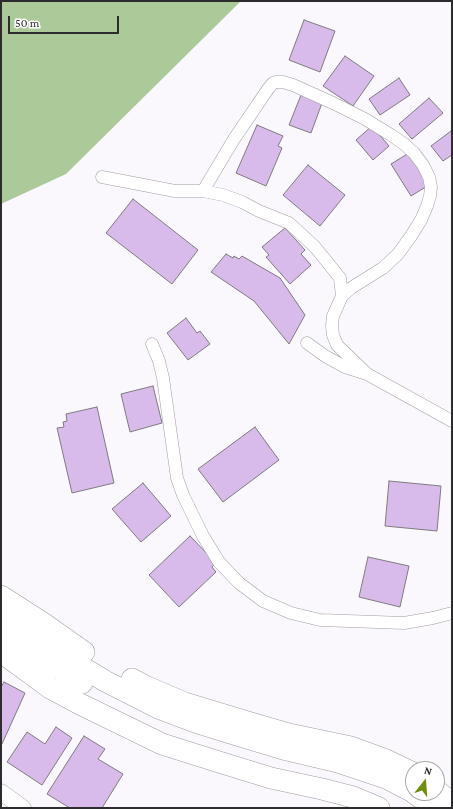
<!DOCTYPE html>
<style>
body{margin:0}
#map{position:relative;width:453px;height:809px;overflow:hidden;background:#fbf8fd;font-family:"Crimson Pro",serif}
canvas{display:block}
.frame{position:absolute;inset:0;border:2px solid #2c2b2d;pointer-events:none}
.north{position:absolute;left:405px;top:761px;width:40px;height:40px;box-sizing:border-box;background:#fff;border:1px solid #abaaab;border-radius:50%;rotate:17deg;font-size:11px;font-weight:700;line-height:16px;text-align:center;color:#2c2b2d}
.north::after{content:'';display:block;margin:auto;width:14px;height:18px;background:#708d0b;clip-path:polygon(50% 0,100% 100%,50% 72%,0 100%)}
.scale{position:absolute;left:8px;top:16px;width:111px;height:18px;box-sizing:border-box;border:2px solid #2c2b2d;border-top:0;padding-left:5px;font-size:12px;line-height:14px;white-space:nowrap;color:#2c2b2d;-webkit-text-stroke:3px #fff;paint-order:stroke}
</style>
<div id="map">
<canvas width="453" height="809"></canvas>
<div class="frame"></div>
<div class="north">N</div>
<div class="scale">50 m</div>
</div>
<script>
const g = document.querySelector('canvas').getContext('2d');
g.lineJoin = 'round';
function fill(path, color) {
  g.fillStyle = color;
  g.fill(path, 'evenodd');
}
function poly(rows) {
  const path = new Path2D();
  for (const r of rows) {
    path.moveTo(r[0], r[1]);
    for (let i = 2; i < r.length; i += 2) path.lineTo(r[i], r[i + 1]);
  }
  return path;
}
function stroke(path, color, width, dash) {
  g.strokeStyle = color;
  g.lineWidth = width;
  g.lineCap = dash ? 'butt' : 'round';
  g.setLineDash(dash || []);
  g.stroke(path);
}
const forest = poly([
 [1,1,241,1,66,174,1,204]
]);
const building = poly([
 [304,20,335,31,320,72,289,60,304,20],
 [345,56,374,76,353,106,323,86,345,56],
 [399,78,410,95,380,115,369,99,399,78],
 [301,95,322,103,311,133,289,125,301,95],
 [429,98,443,113,412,139,399,124,429,98],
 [257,125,283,136,278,146,282,148,266,186,236,173,257,125],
 [372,126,389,146,373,160,356,140,372,126],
 [451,131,452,133,452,155,443,161,431,146,451,131],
 [409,153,429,185,411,196,391,164,409,153],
 [308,165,345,195,320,226,283,195,308,165],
 [133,199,198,250,172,284,106,233,133,199],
 [285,228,305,250,301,254,311,265,290,284,266,257,269,255,262,247,285,228],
 [226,254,233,258,234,256,239,259,242,256,280,278,305,315,289,344,254,301,211,272,226,254],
 [186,318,197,333,200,331,210,344,188,360,167,333,186,318],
 [153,386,162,423,130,432,121,394,153,386],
 [97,407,114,483,72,493,57,428,64,427,63,422,67,421,66,414,97,407],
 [255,427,279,460,223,502,198,469,255,427],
 [389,481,441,486,437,531,385,526,389,481],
 [143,483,171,516,141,542,112,509,143,483],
 [190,536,216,563,212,567,216,572,179,607,149,575,190,536],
 [368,557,409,566,400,607,359,597,368,557],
 [4,682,25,693,2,744,1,743,1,687,4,682],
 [56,727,72,738,42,785,7,762,27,732,45,744,56,727],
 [84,736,105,749,98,759,123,774,102,808,70,808,47,794,84,736]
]);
const street = poly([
 [102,177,175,191,203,191,223,195,242,202,259,211,289,223,315,247,340,278,342,296],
 [203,191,234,139,247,120,268,89,273,83,276,82,283,82,293,85,333,103,365,119,391,135,404,144,414,153,423,165,429,177,431,187,430,196,427,206,421,220,411,236,398,254,383,268,351,288,342,296,333,316,332,326,333,335,337,345,367,374],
 [307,343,325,356,345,367,367,374,452,421],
 [152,344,159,361,163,378,177,478,183,495,203,536,219,562,239,583,263,601,291,613,320,620,404,623,433,618,452,613]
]);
const secondary = poly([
 [1,792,23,808]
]);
const highway = poly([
 [1,596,43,623,84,652],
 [1,612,46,644,87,670,105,681,158,708,195,722,227,732,283,749,338,762,386,778,413,792],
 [1,632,82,683],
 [1,652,50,688,80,704,162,744,219,762,271,778,322,789,353,797,379,808],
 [132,679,145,686,185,703,251,723,289,734,351,747,384,759,413,773],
 [437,791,449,800,452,804],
 [414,793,435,808]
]);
fill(forest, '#abc999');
fill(building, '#d8bbeb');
stroke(building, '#7d7b7f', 1);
stroke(street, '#a09da2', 13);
stroke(secondary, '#a09da2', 17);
stroke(highway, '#a09da2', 22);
stroke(street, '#fff', 12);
stroke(secondary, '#fff', 16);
stroke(highway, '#fff', 21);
</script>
